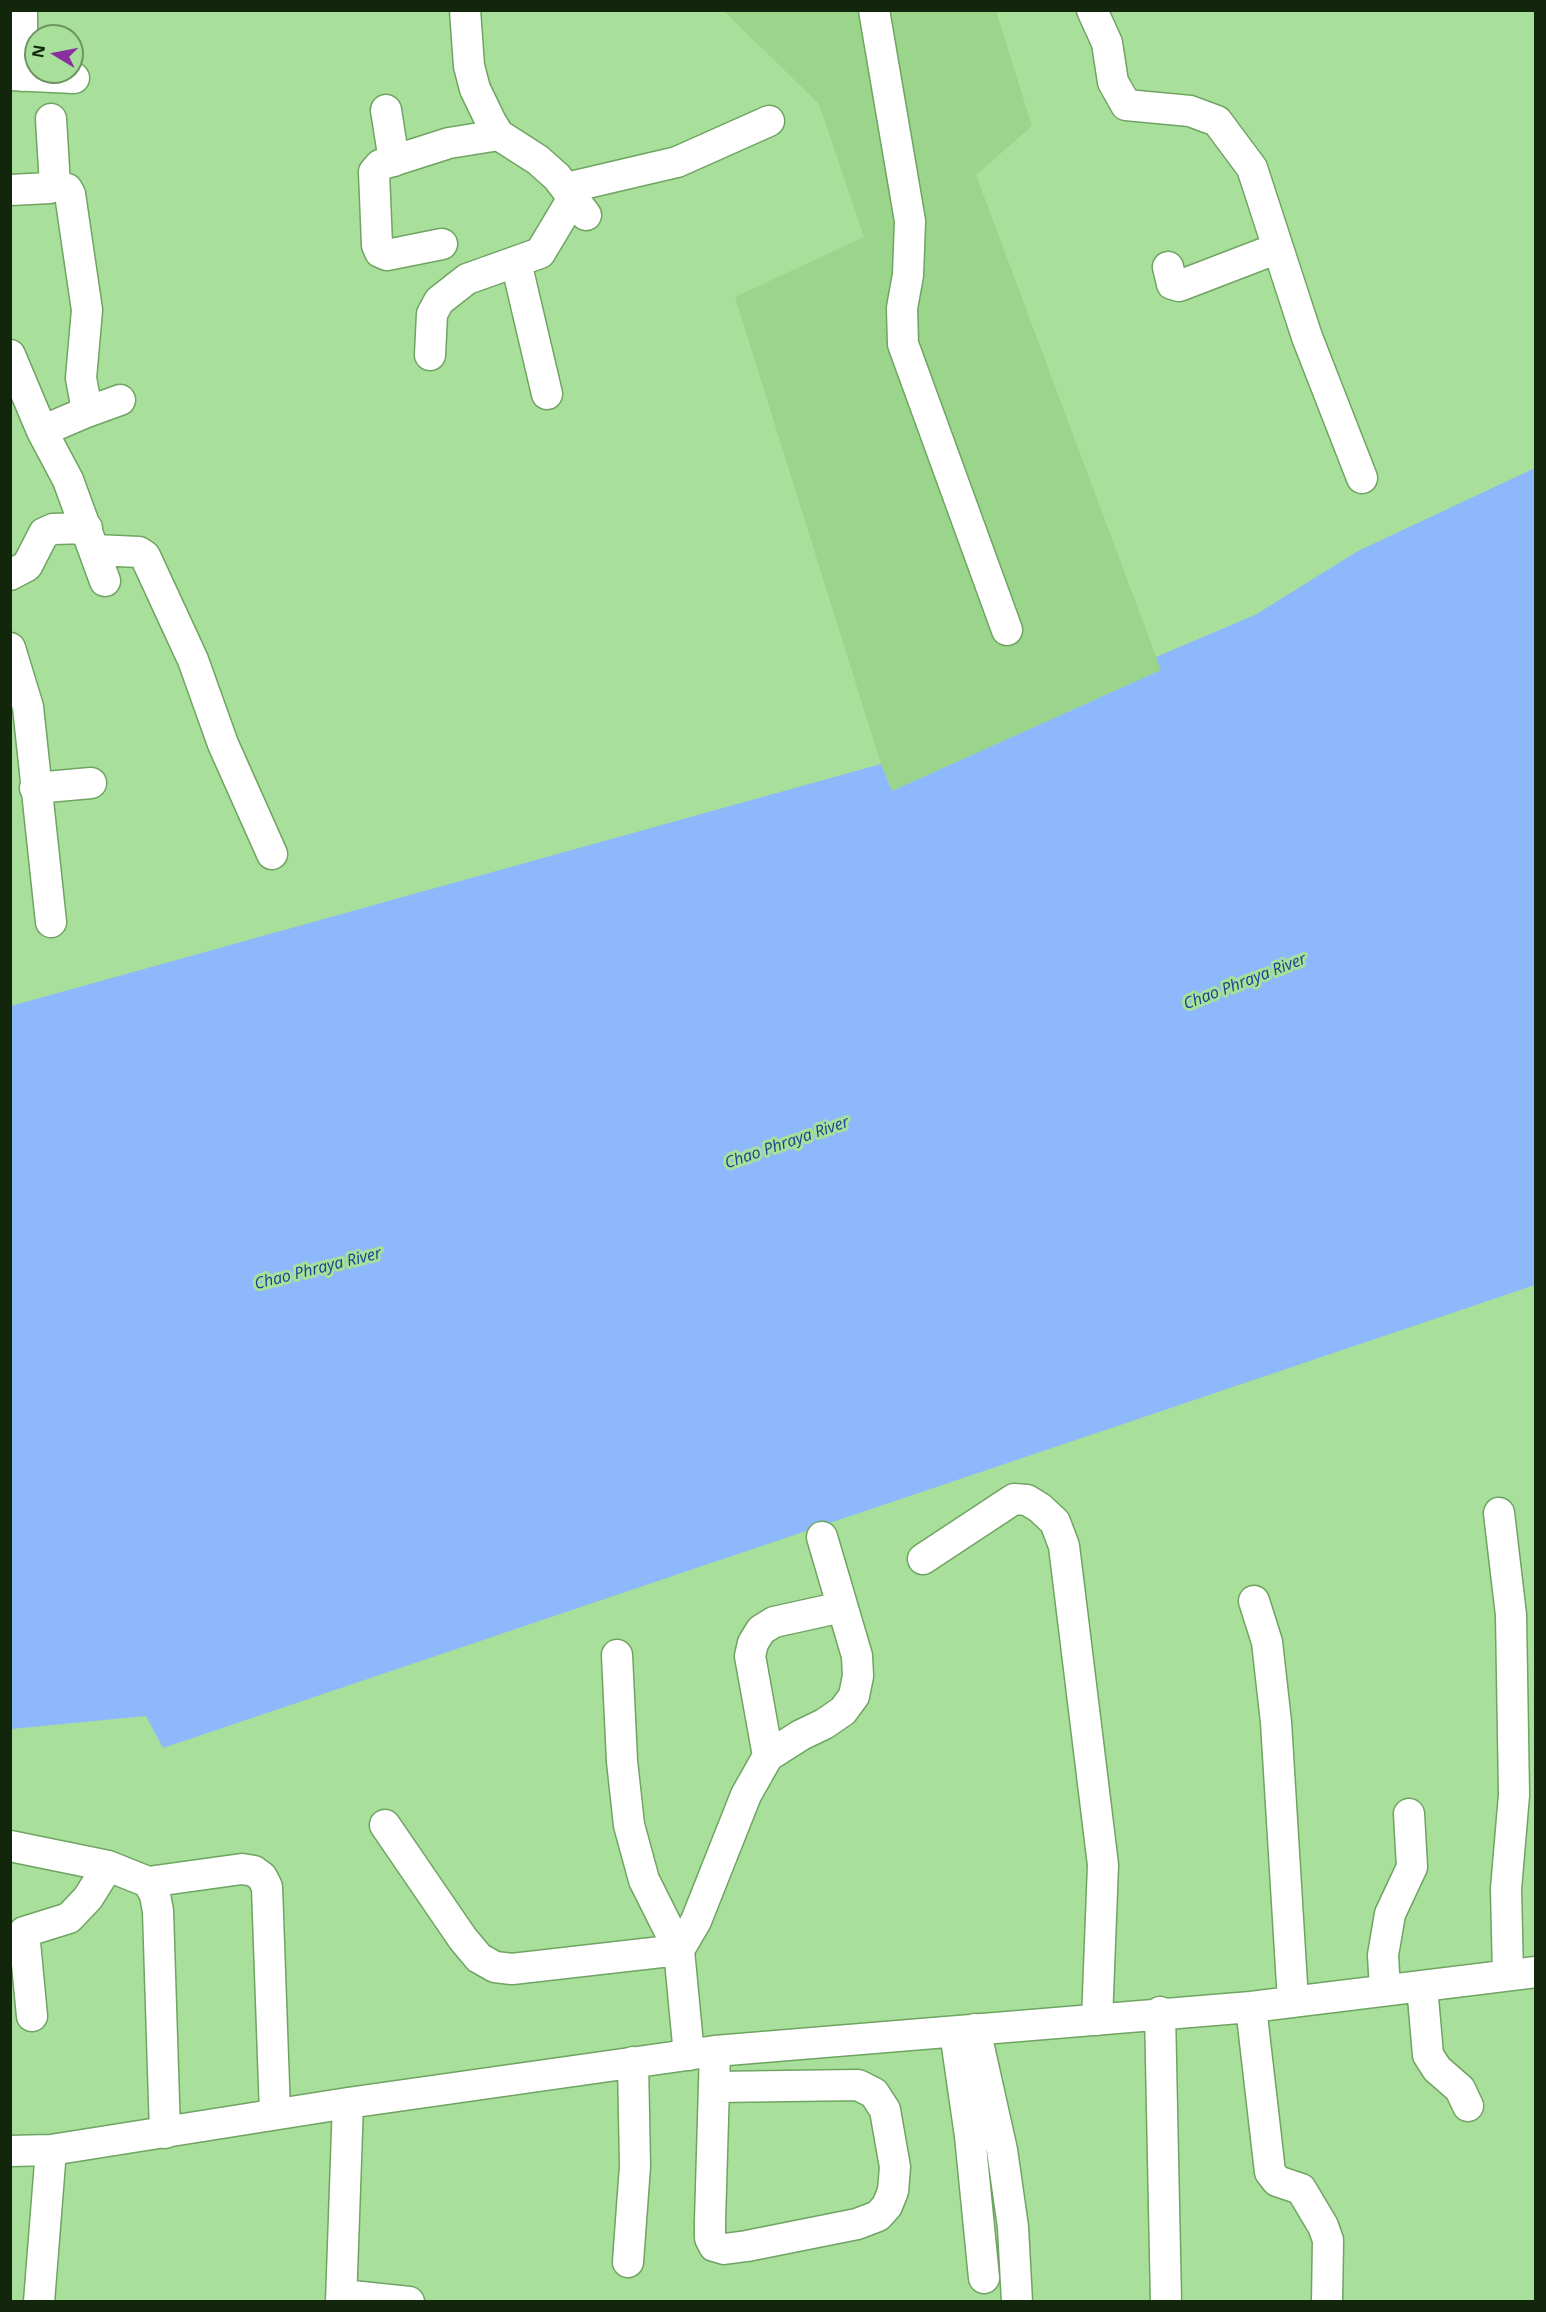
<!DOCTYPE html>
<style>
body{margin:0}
#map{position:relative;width:1546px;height:2312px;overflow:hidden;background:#a8df9a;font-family:"Open Sans",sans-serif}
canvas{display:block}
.frame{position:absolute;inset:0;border:12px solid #11260b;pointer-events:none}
.north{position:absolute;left:24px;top:24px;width:60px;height:60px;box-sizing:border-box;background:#a8df9a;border:2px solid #6c9561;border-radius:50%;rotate:280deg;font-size:16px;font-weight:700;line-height:24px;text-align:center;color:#11260b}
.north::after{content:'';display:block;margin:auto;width:21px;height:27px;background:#88309d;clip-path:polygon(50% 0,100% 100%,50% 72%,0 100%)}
</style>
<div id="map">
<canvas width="1546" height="2312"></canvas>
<div class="frame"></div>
<div class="north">N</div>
</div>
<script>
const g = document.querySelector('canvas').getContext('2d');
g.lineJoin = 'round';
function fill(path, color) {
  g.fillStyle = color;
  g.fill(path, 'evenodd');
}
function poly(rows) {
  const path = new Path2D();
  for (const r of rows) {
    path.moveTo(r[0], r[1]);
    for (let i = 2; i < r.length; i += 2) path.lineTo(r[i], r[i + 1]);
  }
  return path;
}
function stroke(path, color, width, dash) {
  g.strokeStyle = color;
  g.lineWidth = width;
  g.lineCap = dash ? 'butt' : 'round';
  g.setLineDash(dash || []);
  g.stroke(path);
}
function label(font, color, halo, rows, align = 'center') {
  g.font = font + ' "Open Sans",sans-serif';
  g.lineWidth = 6;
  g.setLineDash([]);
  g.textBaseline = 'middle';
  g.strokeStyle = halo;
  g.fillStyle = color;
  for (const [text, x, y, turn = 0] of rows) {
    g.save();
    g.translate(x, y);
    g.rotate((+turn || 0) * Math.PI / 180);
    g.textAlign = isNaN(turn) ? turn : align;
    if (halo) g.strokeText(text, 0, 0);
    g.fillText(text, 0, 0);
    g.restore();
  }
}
const built = poly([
 [724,11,996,11,1032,126,976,175,1161,670,892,791,881,764,735,297,864,237,819,104]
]);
const water = poly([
 [1535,468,1535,1285,163,1748,146,1716,11,1729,11,1006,881,764,892,791,1161,670,1156,657,1255,615,1358,551]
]);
const minor = poly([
 [22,10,22,76],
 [465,10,469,66,475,89,491,122,499,135,538,160,557,177,586,215],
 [874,10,910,221,908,275,902,308,903,344,1007,630],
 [1092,10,1107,43,1113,82,1126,105,1190,111,1217,121,1252,168,1307,337,1362,478],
 [10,75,74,78],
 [386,110,394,161],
 [566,188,677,162,769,121],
 [10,190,50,188,55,185,51,119],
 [442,244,387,255,380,252,377,245,374,172,380,165,449,143,499,135],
 [516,262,547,394],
 [1168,267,1172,284,1179,286,1278,248],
 [10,355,42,431,68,480,105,581],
 [430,355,432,314,439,301,467,279,540,253,573,198],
 [84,413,120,400],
 [42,431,84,413,86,405,81,378,87,310,77,242,70,194,67,189,55,185],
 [95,550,139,552,145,556,193,660,223,744,272,854],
 [10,575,27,566,44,533,53,529,87,528],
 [10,648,28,707,51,922],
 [35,788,91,783],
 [1499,1513,1511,1615,1514,1795,1506,1889,1508,1975],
 [923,1559,1014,1499,1027,1500,1040,1508,1055,1522,1064,1546,1103,1865,1097,2020],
 [1254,1601,1267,1642,1276,1722,1293,2001],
 [617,1655,622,1761,629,1825,644,1880,679,1950,689,2055],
 [768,1756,801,1735,824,1724,843,1711,854,1696,858,1676,857,1656,822,1537],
 [385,1825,463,1939,479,1958,495,1967,512,1969,679,1950,696,1921,746,1795,768,1756,750,1656,753,1643,761,1630,774,1622,842,1607],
 [10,1846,108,1866,148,1882,242,1869,254,1871,262,1877,267,1887,275,2114],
 [148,1882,155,1895,158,1911,165,2133],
 [1422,1986,1428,2055,1437,2069,1460,2089,1468,2106],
 [1385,1990,1383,1955,1390,1914,1412,1867,1409,1814],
 [1251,2007,1270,2172,1277,2181,1301,2189,1323,2226,1328,2240,1327,2302],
 [1160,2012,1166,2302],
 [32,2016,24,1932,69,1918,88,1898,108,1866],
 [975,2029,1002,2150,1013,2227,1017,2302],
 [955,2032,970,2136,984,2278],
 [715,2087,858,2085,874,2093,885,2110,895,2167,893,2191,887,2206,878,2216,857,2224,747,2246,724,2249,714,2246,710,2238,710,2221,715,2051],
 [10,2151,51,2150,348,2103,715,2051,1251,2007,1536,1972],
 [628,2262,635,2166,633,2062],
 [342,2295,409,2302],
 [39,2302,51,2150],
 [341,2302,348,2103]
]);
const waterNames = [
 ["Chao Phraya River",1245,982,-21],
 ["Chao Phraya River",787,1143,-19],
 ["Chao Phraya River",318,1269,-14]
];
fill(built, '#9ad58b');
fill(water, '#8db8fc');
stroke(minor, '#6fa462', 33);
stroke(minor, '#fff', 30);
label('italic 16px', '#104391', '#a8df9a', waterNames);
</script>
